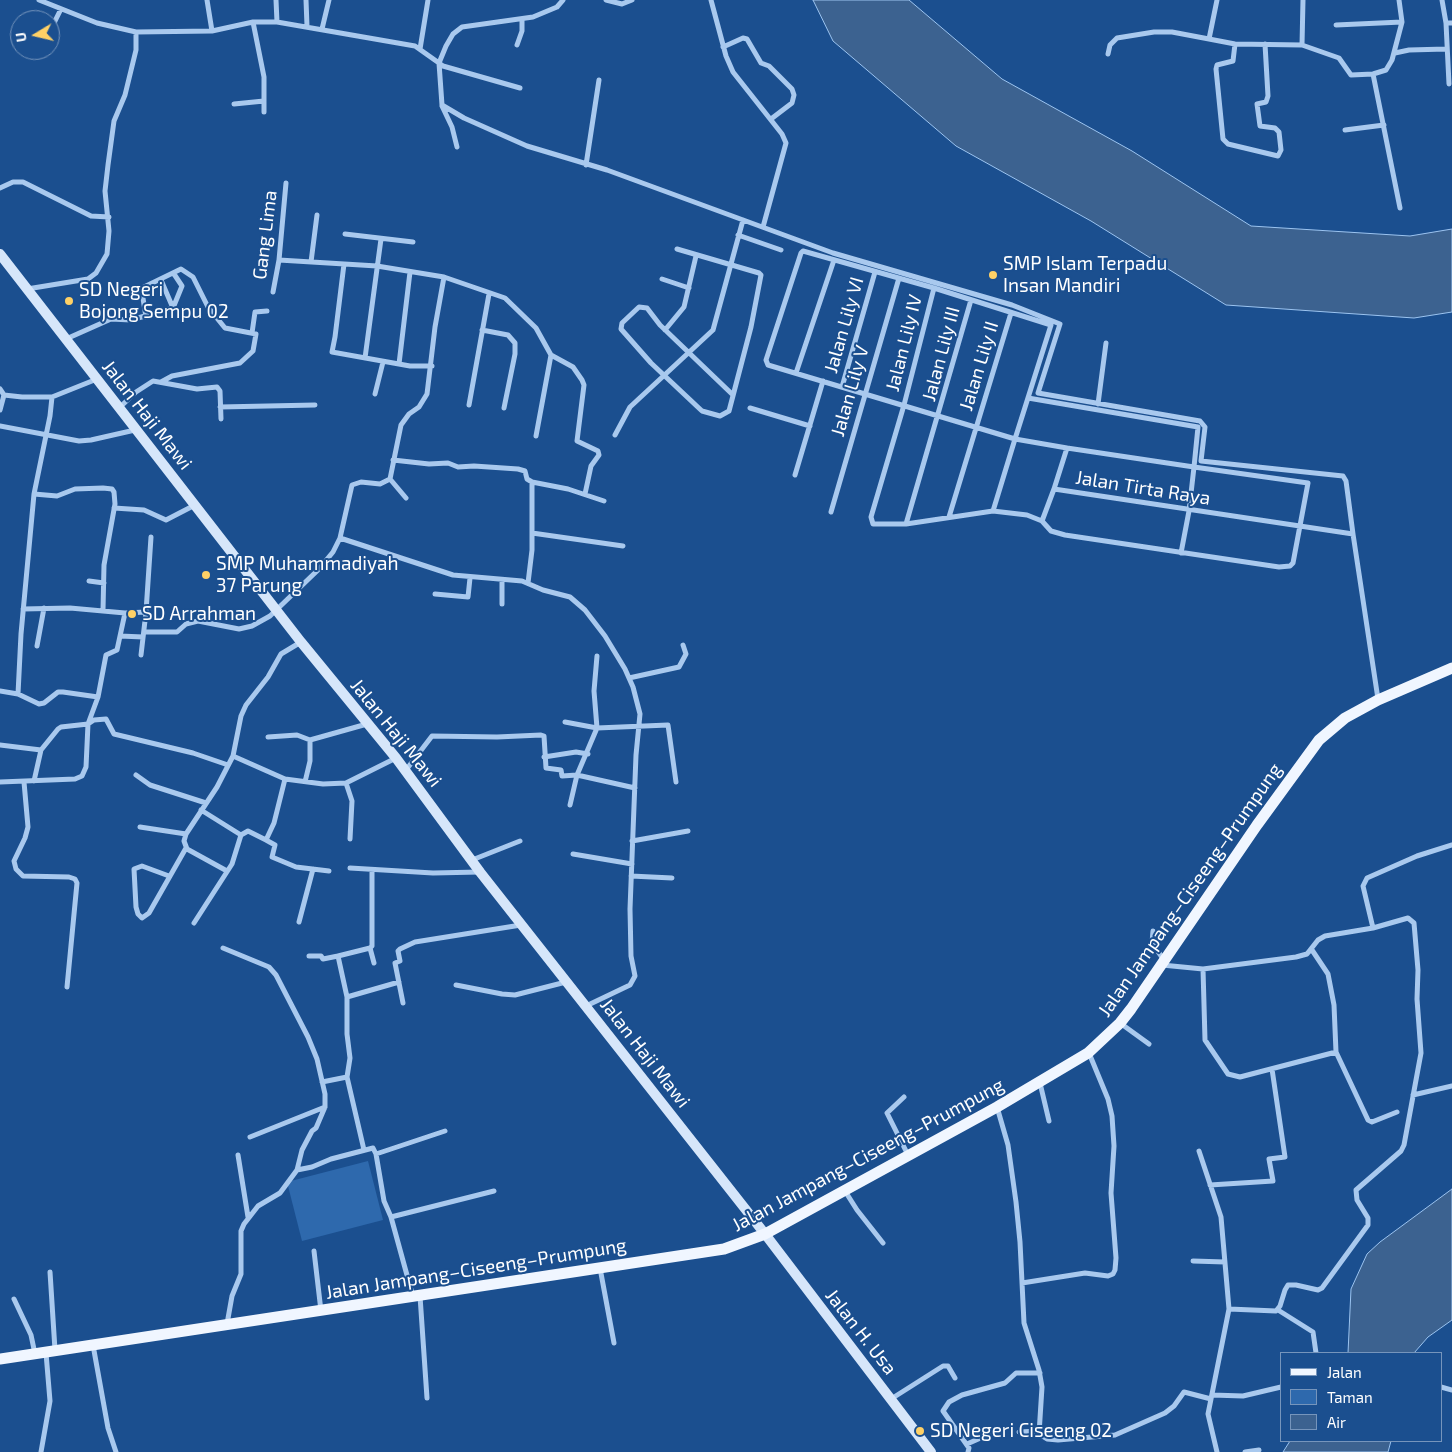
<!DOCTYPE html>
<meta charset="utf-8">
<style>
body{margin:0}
#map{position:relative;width:1452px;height:1452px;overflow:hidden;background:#1b4f8f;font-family:"Exo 2",sans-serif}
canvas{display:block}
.legend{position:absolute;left:1280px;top:1352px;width:162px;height:90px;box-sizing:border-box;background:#1b4f8f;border:1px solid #7695bc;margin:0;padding:6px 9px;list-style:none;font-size:15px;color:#fff}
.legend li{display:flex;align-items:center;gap:10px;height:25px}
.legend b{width:25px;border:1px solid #7695bc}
.north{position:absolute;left:10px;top:10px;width:50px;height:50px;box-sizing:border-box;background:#1b4f8f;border:1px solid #7695bc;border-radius:50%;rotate:261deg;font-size:14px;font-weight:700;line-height:20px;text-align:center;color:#fff}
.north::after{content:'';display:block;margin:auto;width:18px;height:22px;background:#ffd166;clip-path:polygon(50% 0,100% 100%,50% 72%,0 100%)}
</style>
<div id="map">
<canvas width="1452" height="1452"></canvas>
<ul class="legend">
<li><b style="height:6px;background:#f0f6ff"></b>Jalan</li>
<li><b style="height:14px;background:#2e69ad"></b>Taman</li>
<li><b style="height:14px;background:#3c6290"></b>Air</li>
</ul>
<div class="north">U</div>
</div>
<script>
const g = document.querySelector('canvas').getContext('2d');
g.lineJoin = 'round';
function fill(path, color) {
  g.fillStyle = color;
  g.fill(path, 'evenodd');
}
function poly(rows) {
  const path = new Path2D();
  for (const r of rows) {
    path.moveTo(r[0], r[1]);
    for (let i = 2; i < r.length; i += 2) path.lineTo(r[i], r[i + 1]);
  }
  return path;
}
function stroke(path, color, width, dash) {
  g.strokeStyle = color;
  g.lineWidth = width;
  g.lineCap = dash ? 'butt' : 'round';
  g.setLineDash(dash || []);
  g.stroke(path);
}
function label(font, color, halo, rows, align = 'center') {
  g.font = font + ' "Exo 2",sans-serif';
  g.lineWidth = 4;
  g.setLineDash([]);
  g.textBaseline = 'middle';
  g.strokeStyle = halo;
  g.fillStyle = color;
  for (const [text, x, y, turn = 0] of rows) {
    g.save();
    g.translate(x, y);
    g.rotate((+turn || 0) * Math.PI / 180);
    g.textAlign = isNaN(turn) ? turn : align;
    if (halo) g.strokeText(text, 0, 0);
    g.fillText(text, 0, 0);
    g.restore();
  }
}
const green = poly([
 [368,1161,383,1220,302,1241,287,1182]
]);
const water = poly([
 [813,0,909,0,1002,79,1132,151,1251,226,1410,236,1452,229,1452,312,1414,318,1226,305,1091,221,956,146,833,41,813,0],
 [1452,1189,1452,1320,1428,1337,1414,1353,1348,1353,1351,1289,1367,1254,1380,1242,1452,1189],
 [1290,1441,1391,1441,1388,1452,1283,1452,1290,1441]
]);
const street = poly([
 [39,0,97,23,136,32,212,31,253,22,277,22,415,46,439,63,442,105,464,118,527,146,607,170,833,253,1012,305,1060,324,1038,393,1200,421,1205,427,1201,461,1343,476,1346,481,1353,534],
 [207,0,212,31],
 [276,0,277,22],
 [306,0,307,26],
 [606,0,622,4,632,0],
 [711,0,726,56,733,72,782,134,786,143,763,227],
 [1442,0,1446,23,1452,23],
 [253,22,264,77,264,112],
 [1446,23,1449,84],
 [1336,25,1402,22],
 [322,29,329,0],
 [50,31,61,9],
 [1209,39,1235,44,1302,45,1339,58,1351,75,1373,74,1386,70,1392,60,1402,22,1399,0],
 [1235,44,1233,61,1217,65,1216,69,1223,139,1228,144,1278,156,1281,150,1279,132,1275,128,1260,126,1257,104,1266,102,1268,96,1265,44],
 [517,45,522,31,522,20],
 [1302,45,1303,0],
 [723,47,743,38,747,39,761,63,769,66,792,89,794,95,792,103,771,119],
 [420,49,428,0],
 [1395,53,1409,50,1446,49],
 [1108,54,1110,45,1117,38,1154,32,1172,32,1209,39,1217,0],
 [1373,74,1400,208],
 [520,88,443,66,439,63,446,46,453,34,462,27,533,17,557,7,563,0],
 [234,104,264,101],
 [442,106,452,127,457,147],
 [1345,130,1384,125],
 [586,165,599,80],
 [0,188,13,182,23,182,91,216,109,217],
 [345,234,413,242],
 [738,235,781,250],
 [677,249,759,273,761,275,751,327,729,411,720,416,702,411,651,363,621,329,622,323,639,307,647,308,660,325,733,395],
 [279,260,377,266,444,277,505,298,536,328,551,355,573,367,582,380,584,385,577,441,598,451,599,455,591,466,585,494],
 [311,262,317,215],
 [344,264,335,337,332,352,410,366,432,366],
 [662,279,689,288],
 [934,288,904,405,871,517,873,524,906,524,993,511,1027,515,1042,521,1051,531,1065,535,1279,567,1290,566,1293,563,1308,483,1194,467,1198,427,1028,398],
 [27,289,88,279,96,273,107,254,109,231,105,191,108,165,114,121,125,95,136,50,136,32],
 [273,292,279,260,286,183],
 [173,308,182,286,174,274],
 [146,317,142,292,144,287,181,269,193,277,208,307,225,328,256,334,253,351,240,363,172,376,161,382],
 [482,330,508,335,515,343,515,354,504,408],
 [665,330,684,307,696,256],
 [252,333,255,312,267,311],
 [66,339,111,319,131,320,173,308,161,280],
 [365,358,381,239],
 [399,364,410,272],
 [796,373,834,260],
 [842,387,875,272],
 [0,389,4,395,0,410],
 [375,394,383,362],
 [4,395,22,397,52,397,97,379],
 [1098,404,1106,343],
 [469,405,489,294],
 [220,407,315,405],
 [119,408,136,392,153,381,197,389,217,387,220,391,221,419],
 [750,408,810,426],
 [0,426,79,441,91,440,135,430],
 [615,435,630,407,713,330,743,220],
 [536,436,551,355],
 [1067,448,1194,467,1189,511,1181,553],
 [393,460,429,464,448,463,458,467,474,466,518,469,525,471,527,479,532,482],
 [795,475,823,381],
 [390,479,406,498],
 [34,494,57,496,75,489,103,488,112,489,114,492,115,504,104,565,103,610],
 [114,508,144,510,166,520,195,505],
 [993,511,1015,439,1051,325,934,288,803,251,801,253,766,360,768,365,1015,439,1067,448,1054,489,1353,534,1378,699],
 [831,512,899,278],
 [949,517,1011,313],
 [1042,521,1054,489],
 [906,524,971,300],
 [532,533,623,546],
 [340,538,453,575,522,581,543,590,570,597,585,610,605,636,625,669,633,687,640,714,636,755,630,909,631,956,635,976,630,985,586,1006],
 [89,581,104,583],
 [528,583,532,550,532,482,568,489,604,501],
 [435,594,468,597,470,578],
 [502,604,502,581],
 [23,609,70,608,125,613,117,650,106,655,98,697],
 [125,613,146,612],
 [144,632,177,632,186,624,198,621,239,629,252,626,270,616,319,569,333,552,340,538,352,485,361,482,380,484,390,479,401,425,409,414,419,407,427,394,435,327,444,277],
 [120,636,143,637],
 [37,646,44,608],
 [141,655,146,612,151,537],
 [629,678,679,667,686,654,683,645],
 [0,691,18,694,39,704,44,703,58,692,63,692,98,697,88,724,86,767,82,776,75,779,0,782],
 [18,694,21,634,34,494,50,416,52,397],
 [565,722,597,728,668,725,676,782],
 [268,737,297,735,310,740,367,724],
 [0,745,41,750],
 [233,756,285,779,323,784,346,783,396,758],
 [544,757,576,752,588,754],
 [406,770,432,736,497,737,541,735,544,736,546,768,561,770,562,776,577,775,635,788],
 [136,775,150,785,206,803],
 [285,779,274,823,266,840,275,845,272,857,296,867,329,871],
 [34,781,41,750,58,729,61,727,88,724,94,720,106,719,114,734,193,753,228,765],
 [24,782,28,827,25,838,14,861,16,869,23,876,69,877,75,879,77,883,67,987],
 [305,782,310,761,310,740],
 [346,783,352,801,350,839],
 [570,805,577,775,597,728,594,691,597,656],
 [140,827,186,834],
 [241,835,248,831,266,840],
 [632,841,688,831],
 [573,854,632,864],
 [472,860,520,841],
 [350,868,433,873,480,872],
 [227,871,187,849,184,841,186,834,217,787,233,756,241,716,246,705,268,677,281,654,301,642],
 [372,871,372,946,370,948,374,963],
 [169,876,142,866,134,869,136,907,138,914,142,918,149,913,186,848],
 [631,876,672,878],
 [299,922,313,869],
 [194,923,232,864,241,835,201,810],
 [1153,931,1152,943,1164,960],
 [223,948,269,967,276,975,308,1037,317,1059,325,1094,325,1107,316,1128,312,1131,302,1150,297,1170,280,1193,258,1206,244,1224,241,1231,241,1274,232,1296,227,1324],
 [1312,950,1328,974,1334,1005,1336,1052,1368,1120,1372,1122,1397,1112],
 [309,956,321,956,323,959,338,956,347,997,347,1034,350,1058,347,1077,364,1150],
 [338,956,370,948],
 [1162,965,1203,969,1296,957,1307,954,1318,940,1325,936,1373,928,1363,886,1367,878,1417,856,1452,845],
 [1203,969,1205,1040,1228,1074,1240,1077,1336,1052],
 [456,985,502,994,515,995,566,982],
 [347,997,399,982],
 [403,1003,395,963,400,961,398,951,400,949,415,942,521,925],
 [1120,1023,1149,1044],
 [322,1082,347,1077],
 [1040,1083,1049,1121],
 [1413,1095,1452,1086],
 [904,1097,887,1113,908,1155],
 [997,1107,1008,1145,1016,1202,1020,1242,1024,1323,1039,1370,1042,1387,1039,1434,1047,1439,1058,1440,1115,1435,1165,1413,1174,1406,1184,1392,1211,1399],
 [250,1137,325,1107],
 [1199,1151,1221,1217,1229,1309,1208,1414,1217,1452],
 [376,1154,445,1131],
 [238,1155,248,1217],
 [297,1170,312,1167,331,1159,373,1148,376,1154,384,1201,391,1217,413,1297],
 [1210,1185,1273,1181,1269,1159,1285,1157,1272,1069],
 [845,1191,857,1210,883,1243],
 [391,1217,494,1191],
 [314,1251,321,1311],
 [1193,1261,1225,1262],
 [600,1268,614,1343],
 [50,1272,55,1350],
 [1022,1283,1085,1273,1108,1276,1113,1274,1115,1270,1116,1258,1111,1193,1114,1146,1112,1116,1108,1099,1089,1053],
 [420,1296,427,1398],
 [14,1299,31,1335,35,1354],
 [1229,1309,1276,1311,1280,1306,1285,1290,1288,1285,1296,1285,1318,1290,1322,1288,1368,1225,1368,1218,1357,1200,1356,1190,1401,1151,1404,1145,1421,1053,1417,999,1418,970,1414,923,1408,918,1373,928],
 [1278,1310,1313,1332,1316,1353],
 [93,1345,108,1428,116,1452],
 [1441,1387,1452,1390],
 [1212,1395,1243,1396,1281,1387],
 [891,1399,943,1366,948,1366,955,1378],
 [1019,1432,1039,1431],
 [967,1444,994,1432],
 [41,1452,50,1401,46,1353],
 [968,1452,969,1448,943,1411,949,1402,962,1395,1005,1383,1016,1373,1040,1373],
 [1245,1452,1259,1450]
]);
const secondary = poly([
 [0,254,301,642,396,758,480,872,765,1234,931,1452]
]);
const primary = poly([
 [0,1359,724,1249,765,1234,997,1107,1088,1053,1120,1023,1131,1009,1257,825,1319,740,1345,718,1378,700,1452,668]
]);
const markers = [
 [993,275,5,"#ffd166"],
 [69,301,5,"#ffd166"],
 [206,575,5,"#ffd166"],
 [132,614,5,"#ffd166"],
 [920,1431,5,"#ffd166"]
];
const streetNames = [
 ["Gang Lima",265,235,-83],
 ["Jalan Lily VI",844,325,-74],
 ["Jalan Lily IV",904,343,-76],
 ["Jalan Lily III",941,354,-75],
 ["Jalan Lily II",979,366,-73],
 ["Jalan Lily V",850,391,-74],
 ["Jalan Haji Mawi",147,415,52],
 ["Jalan Tirta Raya",1143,488,9],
 ["Jalan Haji Mawi",396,733,51],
 ["Jalan Jampang–Ciseeng–Prumpung",1190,890,-55],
 ["Jalan Haji Mawi",645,1053,52],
 ["Jalan Jampang–Ciseeng–Prumpung",868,1155,-28],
 ["Jalan Jampang–Ciseeng–Prumpung",476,1269,-9],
 ["Jalan H. Usa",861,1332,52]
];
const poiNames = [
 ["SMP Islam Terpadu",1003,264],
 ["Insan Mandiri",1003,286],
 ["SD Negeri",79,290],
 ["Bojong Sempu 02",79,312],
 ["SMP Muhammadiyah",216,564],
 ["37 Parung",216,586],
 ["SD Arrahman",142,614],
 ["SD Negeri Ciseeng 02",930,1431]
];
fill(green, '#2e69ad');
fill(water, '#3c6290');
stroke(water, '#9cc4f0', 1);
stroke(street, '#a9c9ee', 5);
stroke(secondary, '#d6e6fa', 10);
stroke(primary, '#f0f6ff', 11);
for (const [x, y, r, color] of markers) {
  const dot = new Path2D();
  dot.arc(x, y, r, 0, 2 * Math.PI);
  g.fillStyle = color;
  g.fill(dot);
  stroke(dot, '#1b4f8f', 2);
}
label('19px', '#fff', '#1b4f8f', streetNames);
label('19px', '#fff', '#1b4f8f', poiNames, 'left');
</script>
